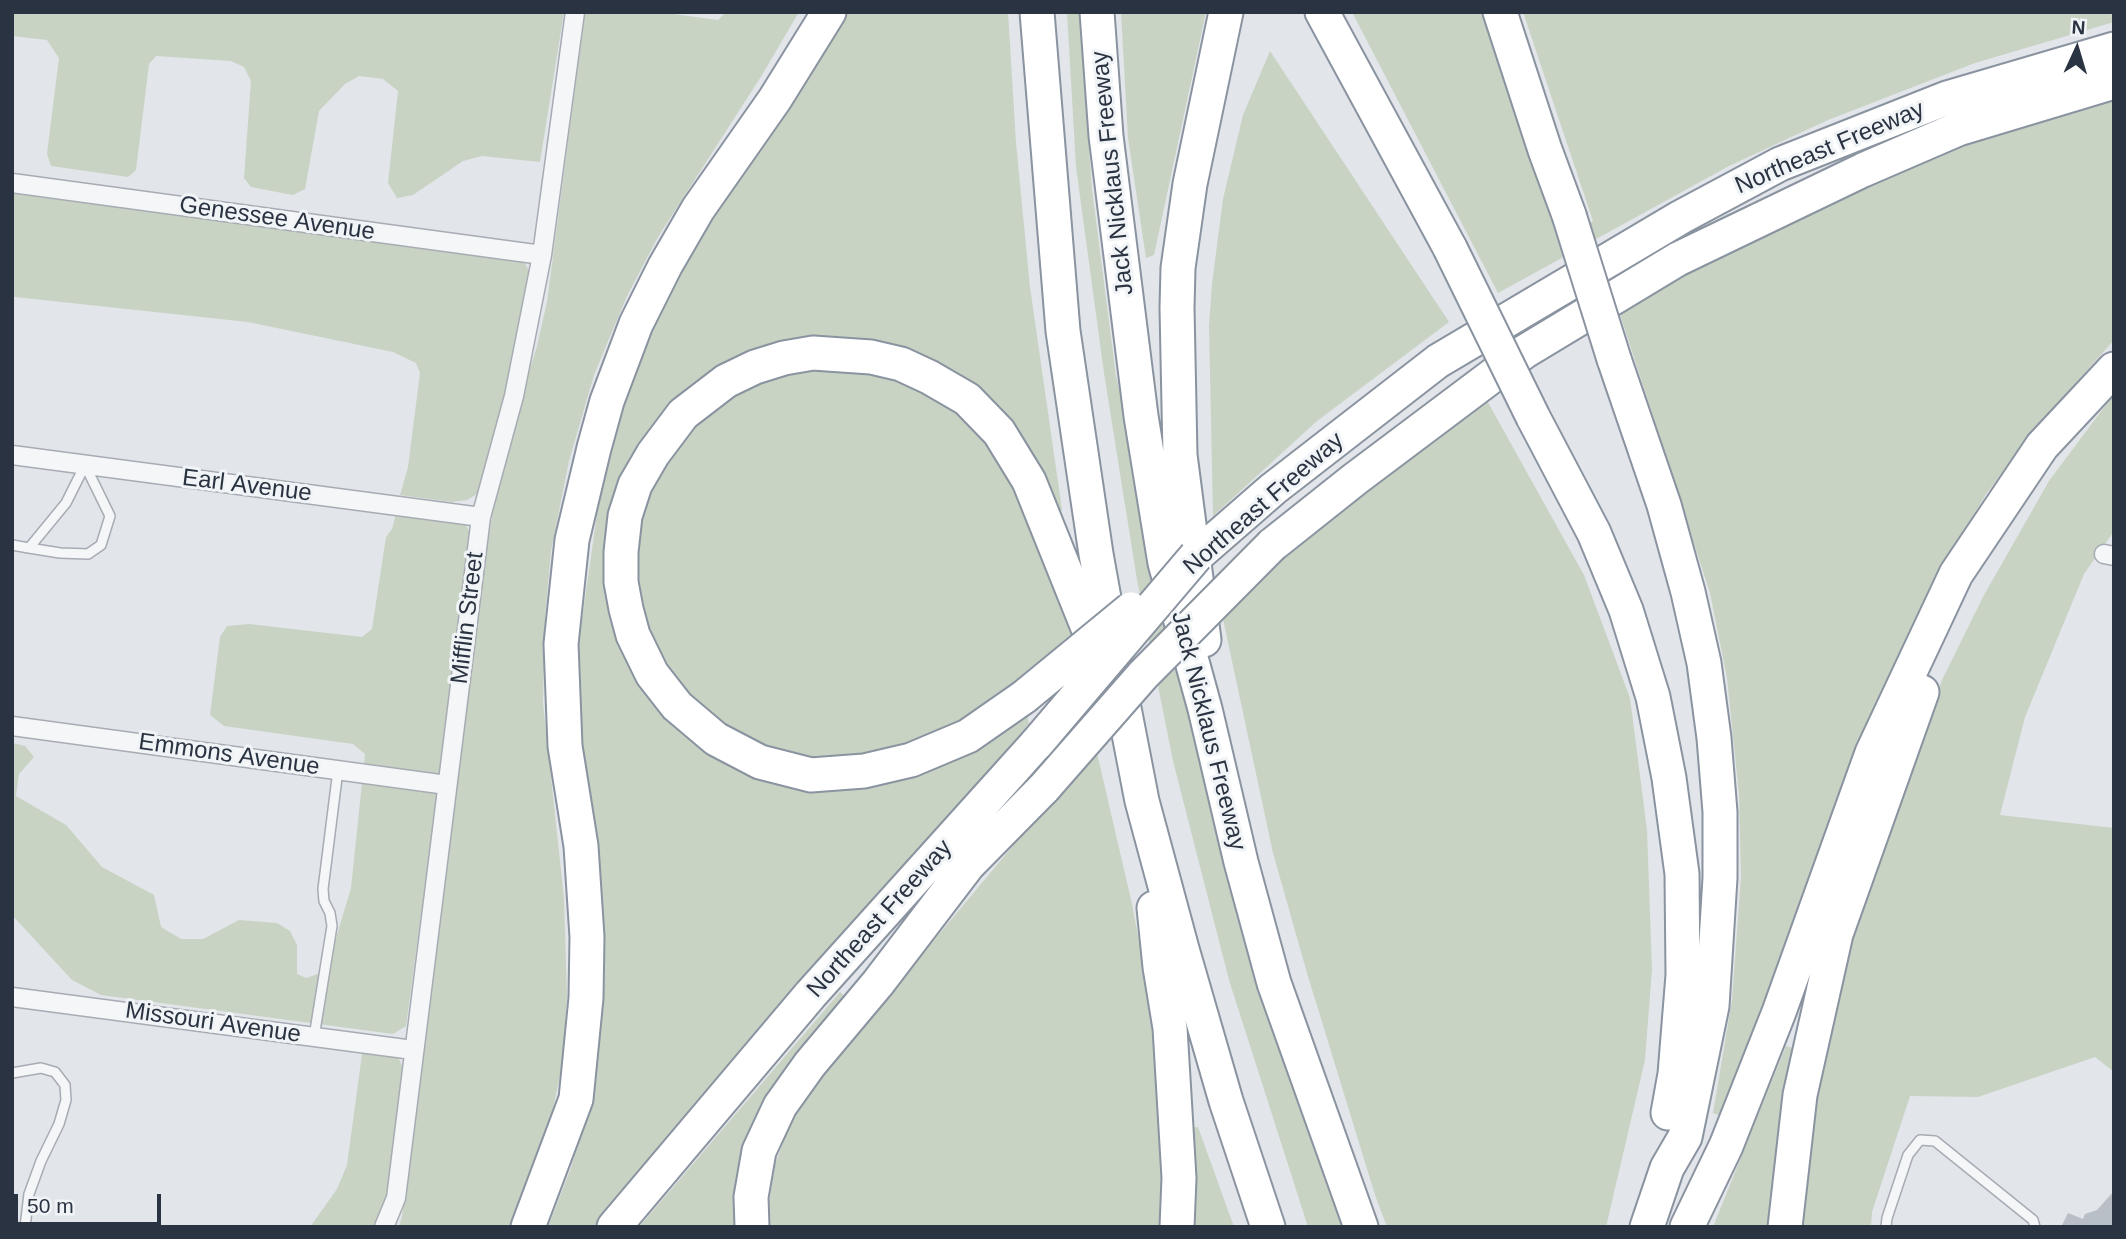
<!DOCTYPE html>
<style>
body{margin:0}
#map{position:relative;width:2126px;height:1239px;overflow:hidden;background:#e2e5ea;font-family:Helvetica,sans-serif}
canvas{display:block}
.frame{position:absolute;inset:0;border:14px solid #2a3341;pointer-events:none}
.north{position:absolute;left:2042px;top:14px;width:70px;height:70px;-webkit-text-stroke:5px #f1f4f7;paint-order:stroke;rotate:4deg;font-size:19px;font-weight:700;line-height:28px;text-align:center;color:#2a3341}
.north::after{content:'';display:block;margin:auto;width:24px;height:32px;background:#2a3341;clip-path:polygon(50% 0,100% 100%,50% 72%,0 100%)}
.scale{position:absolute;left:14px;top:1194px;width:147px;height:32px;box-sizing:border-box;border:4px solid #2a3341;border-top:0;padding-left:9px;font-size:21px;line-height:24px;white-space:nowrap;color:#2a3341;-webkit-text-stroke:5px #f1f4f7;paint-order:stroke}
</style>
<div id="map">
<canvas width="2126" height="1239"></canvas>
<div class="frame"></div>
<div class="north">N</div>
<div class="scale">50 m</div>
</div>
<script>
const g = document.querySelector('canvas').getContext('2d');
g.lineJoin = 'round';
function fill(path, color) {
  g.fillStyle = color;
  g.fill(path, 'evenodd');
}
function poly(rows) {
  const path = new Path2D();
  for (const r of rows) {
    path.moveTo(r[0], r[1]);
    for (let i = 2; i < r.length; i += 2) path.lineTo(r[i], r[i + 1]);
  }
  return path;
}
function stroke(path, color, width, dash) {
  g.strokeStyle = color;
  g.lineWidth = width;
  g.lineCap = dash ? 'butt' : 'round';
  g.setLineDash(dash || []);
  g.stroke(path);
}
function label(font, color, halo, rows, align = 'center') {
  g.font = font + ' Helvetica,sans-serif';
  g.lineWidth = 6;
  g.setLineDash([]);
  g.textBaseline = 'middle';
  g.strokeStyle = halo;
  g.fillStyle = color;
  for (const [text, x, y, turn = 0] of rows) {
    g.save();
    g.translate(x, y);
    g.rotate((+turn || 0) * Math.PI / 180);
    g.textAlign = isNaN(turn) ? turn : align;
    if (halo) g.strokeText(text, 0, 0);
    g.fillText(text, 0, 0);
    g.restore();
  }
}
const green = poly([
 [12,12,564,12,540,162,482,156,463,161,413,195,397,198,388,183,398,91,383,79,359,76,345,84,319,111,305,189,293,195,251,187,244,178,251,81,244,67,231,61,156,56,149,64,136,170,128,177,51,166,47,154,59,58,47,40,12,36],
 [585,12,658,12,718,20,726,12,799,12,762,75,658,237,627,296,594,375,569,461,551,551,545,617,543,703,564,898,567,997,562,1065,546,1143,511,1227,399,1227,402,1216,484,566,497,486,507,444,537,346,547,302],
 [843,12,1008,12,1016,143,1030,287,1062,510,1055,512,955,377,733,365,619,504,644,678,815,785,1025,707,1029,724,812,972,595,1227,548,1227,571,1168,590,1100,578,648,602,479,622,402,647,338,693,241],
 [1067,12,1079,12,1092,189,1116,376,1290,1073,1342,1227,1308,1227,1229,980,1173,761,1137,580,1104,373,1076,167],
 [1121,12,1206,12,1154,255,1146,258,1128,138],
 [1352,12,1485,12,1560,243,1593,221,1523,12,2114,12,2114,22,1975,63,1828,120,1729,166,1498,293],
 [1270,51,1449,322,1317,421,1213,516,1209,326,1212,284,1223,199,1243,115],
 [2114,95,2114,340,2041,422,1986,494,1937,578,1888,677,1827,828,1770,987,1721,1116,1713,1113,1732,1000,1741,876,1739,794,1727,678,1710,593,1617,305,1842,190,2036,119],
 [18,191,524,262,531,274,520,346,477,494,467,500,451,502,400,495,408,467,420,373,416,363,393,352,248,322,15,297,12,295,12,196],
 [795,368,872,369,954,405,983,433,1022,499,1073,637,971,719,938,738,820,764,778,753,739,735,711,717,683,688,662,661,642,610,635,571,639,524,647,492,663,461,695,421,724,396],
 [2114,394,2114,531,2084,574,2025,717,2000,815,2114,828,2114,1072,2095,1057,1978,1097,1910,1096,1872,1212,1871,1227,1796,1227,1834,983,1942,680,1984,595,2049,481],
 [1485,397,1584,575,1630,698,1647,830,1652,969,1645,1060,1606,1227,1387,1227,1375,1195,1307,973,1273,853,1223,619,1287,552],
 [397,510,457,519,465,524,472,536,406,1026,393,1034,101,995,72,980,12,915,12,743,25,746,34,757,19,774,16,796,66,825,102,867,154,895,161,927,181,939,203,939,239,920,277,923,290,931,297,945,297,974,306,978,318,974,333,948,351,888,365,754,353,744,224,726,210,715,220,637,227,626,249,624,362,637,372,629,386,537,392,529],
 [1097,753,1132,904,1149,994,1157,1046,1164,1135,1163,1227,770,1227,769,1204,775,1165,789,1126,817,1080,1027,829],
 [840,992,847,998,798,1059,743,1227,639,1227],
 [1786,1046,1796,1049,1776,1227,1713,1227],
 [363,1047,390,1052,398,1057,403,1068,387,1195,381,1220,377,1227,310,1227,337,1189,347,1165],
 [1198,1127,1234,1227,1189,1227,1189,1128]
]);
const building = poly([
 [2114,1191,2114,1227,2061,1227,2068,1213,2083,1219,2085,1214,2097,1210]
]);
const lane = poly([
 [12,545,29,548,66,503,85,465],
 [29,548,60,553,88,554,101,545,110,516,85,465],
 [314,1037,332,926,330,913,324,901,323,889,338,770],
 [12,1073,41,1068,55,1072,65,1085,66,1100,59,1124,41,1161,29,1194,25,1227],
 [1886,1227,1887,1218,1908,1155,1920,1140,1935,1141,2033,1220,2035,1227]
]);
const street = poly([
 [12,183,542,255],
 [12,455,481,517],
 [2104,554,2114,556],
 [12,726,447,785],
 [12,997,413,1050],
 [384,1227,396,1198,481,517,514,396,542,255,575,12]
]);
const highway = poly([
 [1037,12,1063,331,1096,554,1114,654],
 [1097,12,1106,136,1141,416,1165,563,1205,709,1241,862,1274,983,1361,1227],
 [1322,12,1450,248],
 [1500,12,1545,150,1569,215],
 [1614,359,1664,505,1688,592,1704,663,1714,738,1720,812,1720,878,1712,1006,1685,1137,1667,1168,1647,1227],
 [1533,417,1594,533,1626,610,1653,697,1669,778,1682,874,1683,975,1675,1074,1668,1113],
 [1272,545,1355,479,1524,352,1678,259,1863,170,1958,129,2114,82],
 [1196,556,1273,489,1438,361,1681,217,1780,164,1947,98,2114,49],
 [1204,640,1180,455,1177,308,1178,268,1190,184,1226,12],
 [1024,697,968,736,911,760,864,771,811,775,760,762,716,739,677,706,652,674,633,635,626,609,621,582,621,552,625,516,635,485,653,454,683,414,726,381,755,367,784,358,813,353,871,357,901,364,929,377,967,399,999,432,1029,481,1127,725],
 [1123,703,1142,801,1182,949,1226,1101,1268,1227],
 [1154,908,1160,967,1170,1028,1179,1178,1177,1227],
 [528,1227,576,1099,586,998,587,937,581,846,565,746,561,644,572,540,594,448,607,401,636,324,665,266,698,209,775,99,829,12],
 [614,1227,811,994,1037,743],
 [752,1227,751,1197,759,1151,780,1106,810,1064,878,983,968,865,1044,788],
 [1687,1227,1726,1146,1779,1012,1872,753,1956,574,2042,446,2114,369],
 [1785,1227,1800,1095,1836,934,1922,692]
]);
const highwayBridge = poly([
 [1569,215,1614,359],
 [1450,248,1533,417],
 [1024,697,1131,609],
 [1037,743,1196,556],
 [1044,788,1143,675,1272,545]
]);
const streetNames = [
 ["Northeast Freeway",1830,148,-23],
 ["Jack Nicklaus Freeway",1113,173,-96],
 ["Genessee Avenue",277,219,8],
 ["Earl Avenue",247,486,7],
 ["Northeast Freeway",1264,504,-41],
 ["Mifflin Street",468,618,-83],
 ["Jack Nicklaus Freeway",1208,731,76],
 ["Emmons Avenue",229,755,8],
 ["Northeast Freeway",880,919,-48],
 ["Missouri Avenue",213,1023,8]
];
fill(green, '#c8d3c3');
fill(building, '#b9bfc6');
stroke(lane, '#a7acb4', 12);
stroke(street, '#a7acb4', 21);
stroke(highway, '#8a93a0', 37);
stroke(lane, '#f5f6f8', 9);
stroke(street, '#f5f6f8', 18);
stroke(highway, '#fff', 33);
stroke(highwayBridge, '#8a93a0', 37, []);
stroke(highwayBridge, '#fff', 33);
label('24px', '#2a3341', '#f1f4f7', streetNames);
</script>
